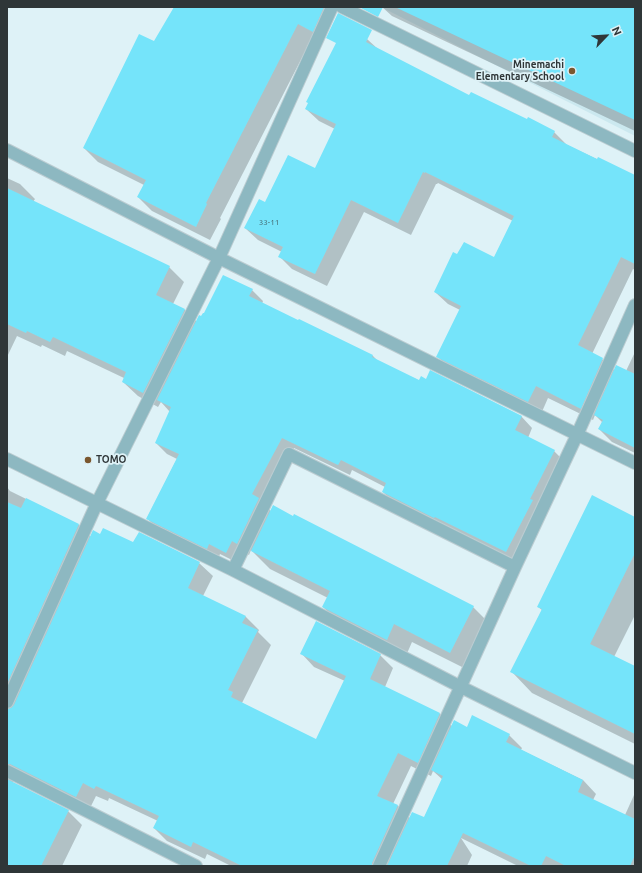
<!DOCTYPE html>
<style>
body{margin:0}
#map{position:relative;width:642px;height:873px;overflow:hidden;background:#def2f7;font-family:Ubuntu,sans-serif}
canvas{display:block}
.frame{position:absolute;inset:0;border:8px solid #2f3638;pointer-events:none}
.north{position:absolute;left:586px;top:16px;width:40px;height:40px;-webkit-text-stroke:3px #def2f7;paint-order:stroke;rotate:65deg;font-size:11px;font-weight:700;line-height:16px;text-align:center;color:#2f3638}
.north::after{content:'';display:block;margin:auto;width:14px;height:18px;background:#2f3638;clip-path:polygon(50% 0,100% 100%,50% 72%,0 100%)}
</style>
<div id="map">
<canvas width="642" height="873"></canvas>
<div class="frame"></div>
<div class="north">N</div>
</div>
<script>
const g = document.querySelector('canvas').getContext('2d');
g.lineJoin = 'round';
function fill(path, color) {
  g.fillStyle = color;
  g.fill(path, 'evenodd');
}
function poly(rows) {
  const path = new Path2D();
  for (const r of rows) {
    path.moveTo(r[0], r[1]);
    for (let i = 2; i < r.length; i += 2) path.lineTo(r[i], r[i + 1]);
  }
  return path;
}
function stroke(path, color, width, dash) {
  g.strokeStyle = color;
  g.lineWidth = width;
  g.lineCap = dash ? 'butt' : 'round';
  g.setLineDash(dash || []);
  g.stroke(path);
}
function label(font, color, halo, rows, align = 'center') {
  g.font = font + ' Ubuntu,sans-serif';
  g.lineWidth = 3.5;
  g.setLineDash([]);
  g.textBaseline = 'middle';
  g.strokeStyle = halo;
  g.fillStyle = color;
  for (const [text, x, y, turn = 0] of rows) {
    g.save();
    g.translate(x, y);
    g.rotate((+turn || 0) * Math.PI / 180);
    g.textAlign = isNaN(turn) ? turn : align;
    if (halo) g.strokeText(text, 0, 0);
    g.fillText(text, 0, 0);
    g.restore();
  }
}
const built = poly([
 [381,7,635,7,635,136]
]);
const shadow = poly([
 [175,7,329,7,312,38,220,218,221,219,210,240,152,211,138,197,144,185,98,162,84,148,155,42],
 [382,7,635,7,635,131,392,16],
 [367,39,379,50,469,97,554,132,567,145,635,177,635,270,633,269,592,354,602,359,615,371,626,371,635,352,635,453,612,442,599,429,602,422,595,415,593,420,548,398,541,414,450,369,438,357,460,310,448,304,435,292,458,256,494,258,513,221,438,183,437,184,436,184,411,235,364,212,327,286,292,269,280,257,282,252,258,240,245,228,265,203,316,169,335,129,319,121,306,109],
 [7,178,20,184,35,199,33,202,169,267,184,282,173,304,185,310,197,322,202,318,252,290,263,301,262,304,298,322,299,320,373,356,378,361,420,381,521,416,532,428,528,438,554,451,565,462,518,563,394,503,383,492,385,487,352,470,350,475,294,448,264,504,271,511,473,607,491,625,468,670,412,642,405,658,341,625,323,607,328,598,270,569,251,550,249,555,244,552,238,563,220,554,218,559,158,530,147,518,177,459,167,454,156,443,170,412,161,402,158,407,138,396,123,382,124,378,67,351,65,356,42,345,41,347,17,336,7,357],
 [7,487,10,491,79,525,91,537,101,535,134,544,199,563,213,576,203,596,246,617,259,630,258,632,271,645,242,703,316,741,345,681,314,667,301,653,380,655,393,668,385,687,440,714,452,726,467,728,509,735,522,748,521,750,583,780,596,794,593,800,625,815,634,795,635,796,635,866,518,866,461,838,472,855,467,866,231,866,207,854,205,859,167,841,154,828,158,821,109,798,108,801,96,796,89,810,17,778,13,782,13,783,68,811,82,825,62,866,7,866],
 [411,766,431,776,433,771,443,780,424,818,410,818,398,806,393,804],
 [635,518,635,615,614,657,635,667,635,744,532,693,512,672,542,610,538,607]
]);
const building = poly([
 [174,7,324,7,313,32,298,24,206,203,207,204,196,227,137,197,146,180,83,148,139,34,154,41],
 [359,7,383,7,378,17],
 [395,7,635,7,635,120,484,49],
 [338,13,372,30,366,42,469,95,471,92,527,119,528,117,555,131,552,137,597,159,598,157,635,175,635,264,621,257,578,345,603,358,581,409,536,386,528,402,436,357,461,306,434,292,453,252,457,254,464,242,494,257,514,216,425,172,425,173,423,172,398,223,351,200,315,274,278,257,283,247,244,228,259,199,265,202,288,155,315,168,336,124,305,109,308,103,306,102,336,43,326,38],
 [7,188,170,266,156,295,185,309,143,393,122,382,126,372,53,337,50,342,27,331,26,333,7,324],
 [223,275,253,289,249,296,298,320,299,319,373,355,372,357,419,380,421,376,426,379,430,370,522,416,515,430,555,450,530,499,533,500,506,552,435,517,434,518,382,492,386,483,341,460,338,465,282,438,252,494,259,498,237,544,232,541,226,553,209,544,207,549,146,519,179,454,155,443,171,407,157,400,199,315,201,316,203,313,204,313],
 [616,365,635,374,635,448,598,429,603,420,594,415],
 [592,495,635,517,635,553,590,644,635,666,635,734,510,672,542,609,537,607],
 [26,498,79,524,7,684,7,502,21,508],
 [273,505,293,516,294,514,474,606,450,653,394,624,387,640,322,607,330,591,251,551],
 [103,528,133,542,139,532,200,562,188,588,246,616,242,623,258,630,228,690,233,692,231,697,316,739,346,676,300,654,316,621,381,654,370,679,440,713,418,763,398,753,377,796,398,805,372,863,372,866,242,866,193,842,191,847,153,828,159,816,96,786,94,789,83,783,76,797,10,764,7,764,7,709,11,708,14,705,93,530,100,534],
 [472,715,510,734,506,742,583,780,578,792,635,819,635,855,630,866,566,866,546,856,541,866,531,866,463,833,447,866,387,866,412,812,424,817,443,776,431,770,454,720,467,727],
 [7,779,69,810,41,866,7,866]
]);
const minor = poly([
 [342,7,635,151],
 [7,150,219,258,635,463],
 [7,459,233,570,461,687,635,773],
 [233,570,289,454,515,567],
 [7,702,97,503,219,258,332,7],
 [7,771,196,866],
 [379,866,515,567,577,435,635,305]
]);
const markers = [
 [572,71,4,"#7a572f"],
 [88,460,4,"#7a572f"]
];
const numberNames = [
 ["33-11",269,222]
];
const poiNames = [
 ["Minemachi",564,65],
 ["Elementary School",564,77],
 ["TOMO",96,460,"left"]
];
fill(built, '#cbe8ef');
fill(shadow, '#0003');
fill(building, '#75e4fa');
stroke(minor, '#bbccd1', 14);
stroke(minor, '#8db8c1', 12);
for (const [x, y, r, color] of markers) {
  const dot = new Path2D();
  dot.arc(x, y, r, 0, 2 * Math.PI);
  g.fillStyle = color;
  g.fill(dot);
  stroke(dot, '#def2f7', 1.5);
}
label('8px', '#406268', null, numberNames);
label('bold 10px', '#2f3638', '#def2f7', poiNames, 'right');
</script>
